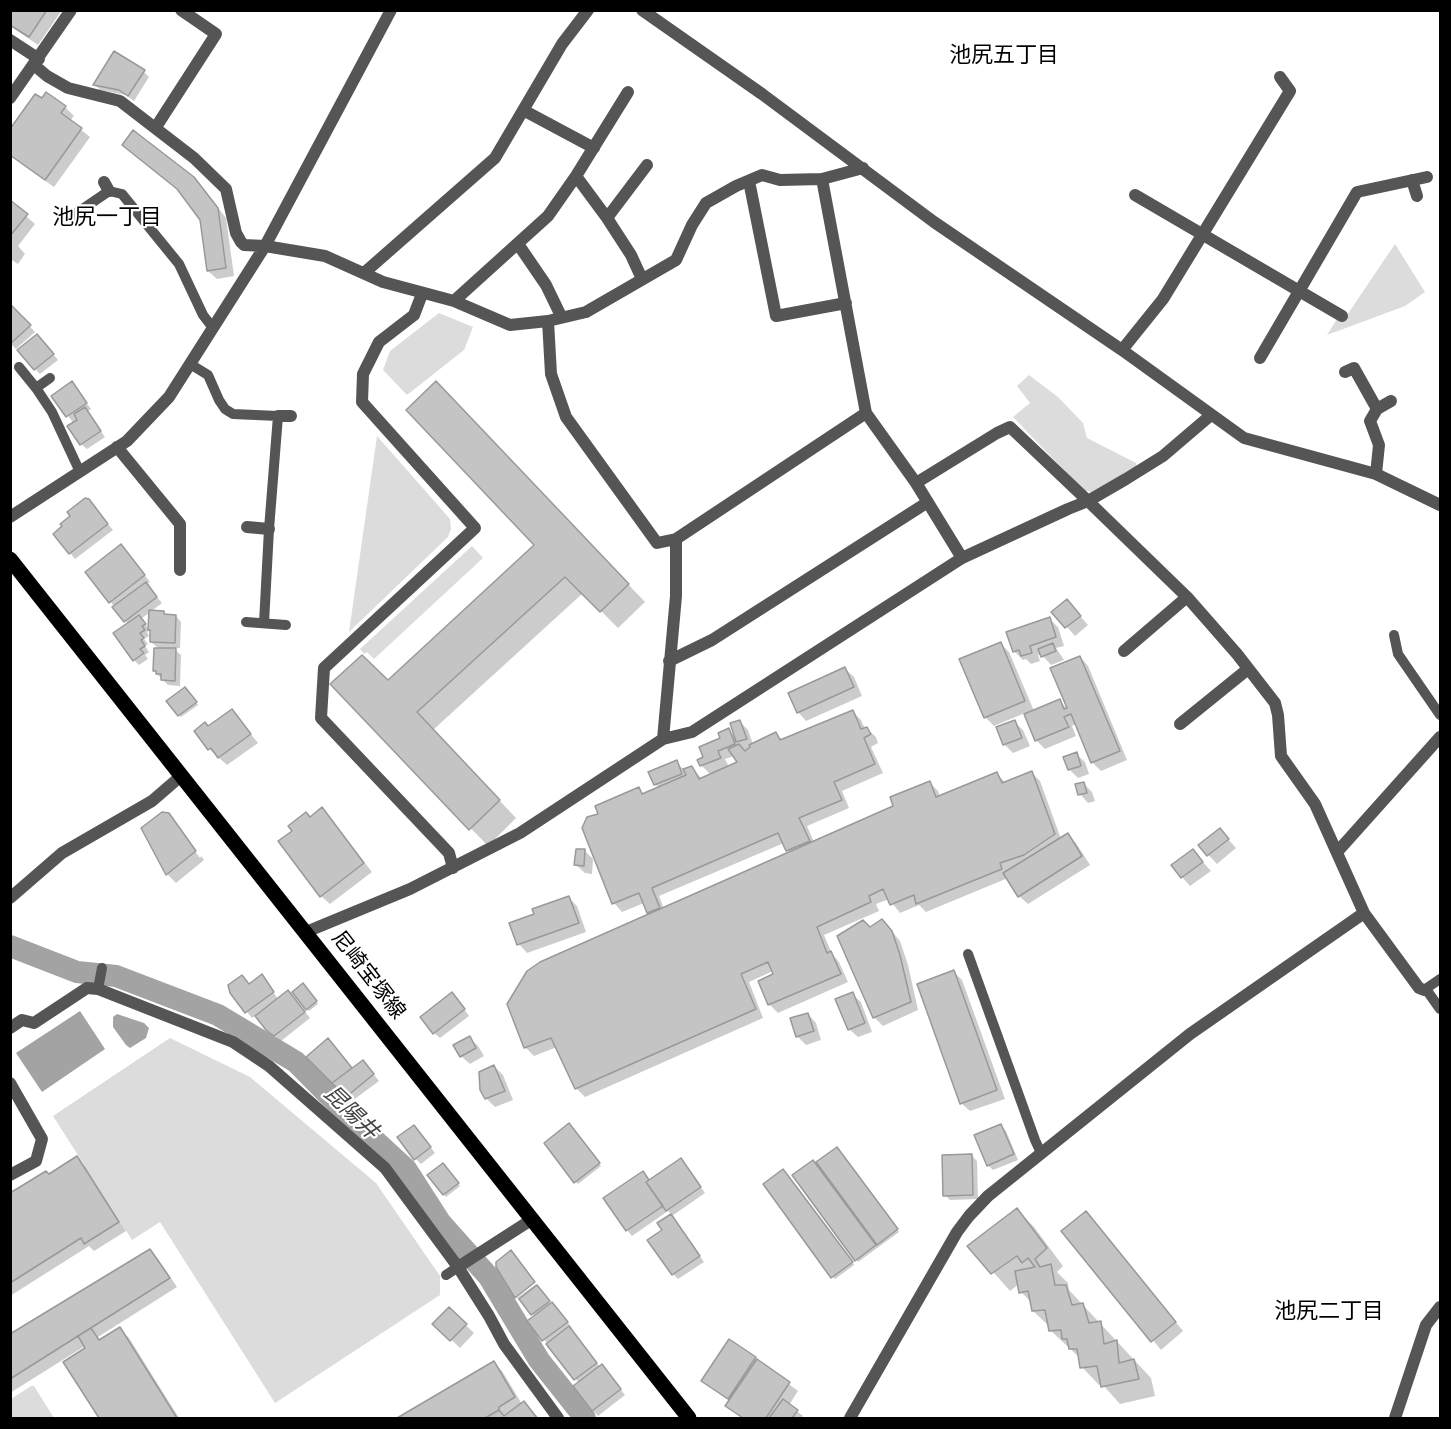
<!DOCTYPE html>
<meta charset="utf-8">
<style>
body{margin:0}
#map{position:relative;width:1451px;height:1429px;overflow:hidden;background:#fff;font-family:"Source Sans 3",sans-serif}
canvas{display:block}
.frame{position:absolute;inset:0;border:12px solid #000;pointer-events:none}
</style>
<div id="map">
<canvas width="1451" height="1429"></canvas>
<div class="frame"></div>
</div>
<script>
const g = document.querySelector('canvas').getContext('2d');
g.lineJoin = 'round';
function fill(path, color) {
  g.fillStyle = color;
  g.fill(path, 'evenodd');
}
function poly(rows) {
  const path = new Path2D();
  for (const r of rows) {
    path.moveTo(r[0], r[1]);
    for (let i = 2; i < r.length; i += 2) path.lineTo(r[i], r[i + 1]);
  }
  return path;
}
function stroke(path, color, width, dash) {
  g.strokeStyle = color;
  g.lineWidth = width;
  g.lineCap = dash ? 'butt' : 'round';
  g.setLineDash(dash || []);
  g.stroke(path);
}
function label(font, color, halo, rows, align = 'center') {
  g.font = font + ' "Source Sans 3","Noto Sans JP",sans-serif';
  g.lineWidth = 4.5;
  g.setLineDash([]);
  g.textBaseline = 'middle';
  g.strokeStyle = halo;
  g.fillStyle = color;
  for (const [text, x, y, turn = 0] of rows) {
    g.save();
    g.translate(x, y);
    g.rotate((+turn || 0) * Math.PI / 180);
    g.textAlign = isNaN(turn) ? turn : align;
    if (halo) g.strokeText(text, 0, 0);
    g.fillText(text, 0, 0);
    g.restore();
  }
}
const green = poly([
 [1395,244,1425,292,1405,306,1327,335,1337,319,1343,321],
 [439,313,473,327,464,350,407,395,383,370,390,351],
 [1029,375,1058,397,1083,423,1087,438,1136,463,1136,467,1091,492,1083,490,1013,417,1030,403,1017,386],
 [377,436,450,519,451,529,448,537,349,632],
 [472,546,483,558,374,659,367,652,364,654,360,649],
 [170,1038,250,1077,376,1183,440,1276,440,1295,275,1403,160,1222,132,1240,53,1116],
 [31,1386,34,1386,54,1418,11,1418,11,1399]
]);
const water = poly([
 [80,1011,105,1049,42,1092,16,1053],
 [117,1014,144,1023,149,1028,146,1038,130,1048,126,1045,113,1027,113,1017]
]);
const shadow = poly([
 [10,10,62,10,38,45,10,26],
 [144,72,149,77,134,101,126,95,100,90,95,84],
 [46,94,65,107,74,116,70,121,90,137,54,187,10,156,10,131],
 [124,145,193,178,202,187,226,218,234,276,217,279,208,271,201,219,182,193],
 [10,202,35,224,18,246,25,254,18,264,10,259],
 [10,305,35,332,16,349,10,343],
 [43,341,58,360,40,374,35,369],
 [72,383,91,409,87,412,105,437,87,449,81,444,74,424,53,396],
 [453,400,645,602,618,628,583,593,433,730,516,818,488,846,332,684,388,682,536,545],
 [88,500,113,530,75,559,70,553],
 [126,551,150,582,146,584,162,603,141,619,149,629,164,612,168,616,176,616,181,622,180,648,173,648,181,655,180,686,168,685,154,671,159,649,151,642,152,632,150,630,147,632,149,636,144,639,148,644,145,646,149,652,145,655,148,659,139,665,134,660,128,624,87,572],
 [1075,610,1088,625,1075,636,1054,612],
 [1049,619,1058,627,1064,646,1056,648,1064,660,1051,665,1041,654,1038,655,1040,661,1031,664,1026,659,1023,660,1014,651],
 [1000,643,1009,652,1034,711,1059,701,1069,710,1080,657,1088,666,1127,760,1101,771,1092,762,1076,724,1072,726,1076,736,1045,749,1037,741,1025,713,994,726,985,717],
 [845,669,854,677,862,696,806,721,798,712],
 [188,691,198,705,181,717,179,715],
 [232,711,258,743,227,765,209,749,208,728],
 [852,711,861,720,865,729,867,729,876,737,878,743,871,747,883,773,842,791,849,808,807,826,814,842,894,807,930,783,938,791,940,797,996,773,1005,782,1032,773,1040,781,1061,839,1068,835,1076,843,1090,865,1028,904,1019,896,1008,878,926,912,919,905,900,913,889,899,876,904,879,911,824,935,832,954,839,962,848,982,778,1013,769,1004,775,975,773,971,749,982,763,1018,585,1097,576,1088,557,1047,534,1056,525,1047,651,915,644,903,622,912,614,903,584,828,639,789,644,794,659,788,655,784,676,762,684,770,692,767,702,779,711,775,701,765,728,730,737,739,740,722,748,730,753,744,776,734,783,740],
 [734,756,739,763,729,767,725,759],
 [784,843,790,853,664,909,659,896],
 [1014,722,1023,730,1030,746,1013,753,1004,744],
 [1076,754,1085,762,1089,774,1078,778,1069,769],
 [1083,783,1092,792,1095,801,1088,803,1080,794],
 [322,809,372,872,330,904,321,896,310,818],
 [172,821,200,858,201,856,204,860,176,883,168,875,143,828],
 [1228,839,1236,848,1217,864,1200,846],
 [585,851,593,859,592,874,585,873,576,865],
 [1193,851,1211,871,1190,886,1182,877],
 [568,897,577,906,586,932,527,953,519,944,511,924,536,915],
 [871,929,891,930,900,941,908,965,918,1010,883,1026,874,1017],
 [954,972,962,980,1005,1099,970,1111,961,1103],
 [262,976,278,999,293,997,310,1018,281,1041,267,1029,256,1015,252,1018,231,992,250,986],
 [305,988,318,1004,309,1011,307,1009],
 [852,994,861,1002,872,1032,858,1037,849,1029],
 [457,999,469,1016,440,1038,434,1033],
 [808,1014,816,1023,821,1040,806,1045,797,1036],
 [470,1038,478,1046,484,1056,470,1064,461,1056],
 [334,1045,353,1069,368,1067,379,1081,352,1101,308,1057],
 [494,1066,503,1075,513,1100,495,1107,486,1098],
 [1001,1126,1006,1131,1018,1160,993,1170,988,1165],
 [572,1127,601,1166,578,1184,576,1182],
 [419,1132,435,1153,421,1164,416,1159],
 [837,1149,899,1232,858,1262,816,1165],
 [972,1156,977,1161,978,1199,950,1200,945,1195],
 [77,1158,85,1166,126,1231,94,1251,89,1246,10,1296,10,1195,49,1175],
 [681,1160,705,1193,672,1216,704,1262,678,1279,673,1274,664,1230,659,1224,672,1215,668,1211,632,1236,627,1230,643,1173,650,1181],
 [445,1167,460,1186,446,1197,429,1175],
 [786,1173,854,1265,835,1279,833,1277],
 [1017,1210,1034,1227,1063,1266,1057,1272,1068,1283,1069,1290,1151,1378,1155,1396,1120,1404,1102,1384,1099,1385,1082,1367,1080,1358,1050,1330,1050,1327,1033,1311,1032,1303,1021,1292,1019,1284,1010,1291,970,1246],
 [1094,1222,1183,1331,1161,1350,1064,1231],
 [149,1251,158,1259,177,1287,98,1337,101,1341,120,1329,129,1338,179,1418,101,1418,65,1363,87,1349,85,1346,10,1393,10,1336],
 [536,1284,551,1305,552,1304,558,1309,572,1328,570,1330,600,1367,607,1372,625,1395,598,1416,593,1410,579,1383,529,1321,535,1317,523,1301,521,1302,517,1298],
 [449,1309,474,1333,460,1348,435,1324],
 [755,1358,798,1391,789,1405,803,1416,801,1418,742,1418,727,1406,730,1401,703,1381],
 [493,1362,502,1371,522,1404,524,1403,539,1418,400,1418]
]);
const canal = poly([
 [10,946,77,972,116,976,218,1015,296,1062,356,1123,406,1169,440,1222,489,1277,539,1360,585,1418]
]);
const building = poly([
 [10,10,47,10,29,37,10,25,10,10],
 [114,51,145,70,128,96,119,90,93,85,114,51],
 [46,92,66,106,61,113,82,128,45,180,10,155,10,129,35,94,42,98,46,92],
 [133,130,194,177,218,208,226,268,207,271,200,220,177,189,122,145,133,130],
 [10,200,28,214,10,236,10,200],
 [10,304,31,325,10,344,10,304],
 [37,334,54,354,34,370,17,350,37,334],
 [72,381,87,403,66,417,51,396,72,381],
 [436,381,629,584,600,612,565,577,417,712,500,800,469,830,330,684,362,655,388,680,534,545,406,410,436,381],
 [85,407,101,431,80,445,67,426,77,420,74,414,85,407],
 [85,498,89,499,108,524,69,554,53,534,62,526,60,524,70,516,67,512,85,498],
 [121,544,145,575,109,603,85,572,121,544],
 [146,582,157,597,124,622,112,607,146,582],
 [1067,599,1081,616,1065,628,1051,612,1067,599],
 [149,610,164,611,164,614,176,615,175,643,150,642,150,630,148,630,149,610],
 [139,615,146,624,142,626,145,630,140,633,144,638,141,640,145,646,140,649,144,653,133,661,113,633,139,615],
 [1050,617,1056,637,1030,646,1032,653,1021,656,1019,650,1013,652,1006,632,1050,617],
 [1001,642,1025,701,984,718,959,659,1001,642],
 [1053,643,1056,651,1041,657,1038,649,1053,643],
 [154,648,176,648,175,681,161,680,161,674,156,674,156,671,153,671,154,648],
 [1080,656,1120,751,1091,763,1071,714,1064,717,1069,727,1035,741,1024,714,1060,699,1064,709,1067,708,1050,668,1080,656],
 [845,667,854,687,797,713,788,693,845,667],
 [185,687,197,702,178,716,166,701,185,687],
 [232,709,251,734,218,758,211,748,208,750,194,731,205,722,208,726,232,709],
 [853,710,861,729,867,727,871,734,864,738,875,764,834,782,842,800,799,818,810,841,786,851,778,833,652,888,660,908,647,913,639,893,612,904,582,828,587,817,598,814,595,806,639,787,642,794,686,775,683,769,692,766,699,779,737,762,728,749,739,744,745,751,750,747,749,745,776,732,780,740,853,710],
 [740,720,747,739,736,742,730,723,740,720],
 [1015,720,1022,738,1003,745,996,727,1015,720],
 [729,728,735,744,718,751,721,758,700,766,697,760,703,757,699,747,720,738,718,733,729,728],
 [1077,752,1081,766,1068,770,1063,757,1077,752],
 [677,760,682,774,654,785,648,772,677,760],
 [1032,771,1055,834,1024,855,1000,863,1002,869,916,904,914,895,890,905,883,889,869,896,871,902,817,927,827,953,831,951,841,974,768,1005,758,981,773,974,768,962,741,974,756,1009,575,1089,551,1038,524,1048,507,1004,527,971,540,962,893,806,890,797,930,781,936,797,997,772,1002,783,1032,771],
 [1084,782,1087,793,1078,795,1075,784,1084,782],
 [322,807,364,863,320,897,278,841,292,831,288,826,306,812,310,817,322,807],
 [162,812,169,813,196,851,166,875,141,828,162,812],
 [1220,828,1229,839,1207,856,1198,845,1220,828],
 [1068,833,1082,856,1018,897,1003,873,1068,833],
 [576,849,585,849,584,866,574,865,576,849],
 [1193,849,1203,862,1181,878,1171,865,1193,849],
 [569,896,579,923,517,945,509,923,534,914,532,909,569,896],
 [882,919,892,931,900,955,911,1002,873,1018,837,936,863,920,870,927,882,919],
 [954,970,997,1090,960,1104,917,984,954,970],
 [262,974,274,992,245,1013,230,993,228,985,242,975,249,984,262,974],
 [303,983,317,1001,306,1010,292,992,303,983],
 [288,990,305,1012,274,1036,266,1030,255,1016,288,990],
 [452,992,465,1009,433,1034,420,1017,452,992],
 [853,992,865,1023,848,1030,835,999,853,992],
 [808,1013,814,1031,796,1037,790,1018,808,1013],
 [470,1036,476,1048,460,1057,453,1045,470,1036],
 [328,1038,352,1068,332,1083,306,1057,328,1038],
 [363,1060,374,1074,346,1097,332,1083,363,1060],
 [494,1065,505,1091,485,1099,480,1090,479,1072,494,1065],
 [569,1123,600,1163,574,1183,544,1143,569,1123],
 [1001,1124,1014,1154,987,1166,974,1135,1001,1124],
 [414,1125,431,1147,414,1160,397,1137,414,1125],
 [837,1147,898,1229,877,1245,816,1162,837,1147],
 [972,1154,973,1195,943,1196,942,1155,972,1154],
 [77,1156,119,1222,84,1244,81,1238,10,1283,10,1193,46,1171,49,1174,77,1156],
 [681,1158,701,1187,666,1211,646,1182,681,1158],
 [813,1160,876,1245,855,1261,792,1175,813,1160],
 [443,1163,459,1183,443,1195,427,1175,443,1163],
 [783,1169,853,1262,831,1278,763,1184,783,1169],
 [643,1171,649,1180,646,1182,663,1206,626,1231,603,1198,643,1171],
 [1017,1208,1047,1248,1035,1259,1040,1267,1051,1264,1055,1285,1066,1285,1072,1305,1083,1303,1089,1323,1101,1321,1104,1344,1117,1340,1119,1363,1134,1359,1139,1379,1101,1387,1097,1366,1080,1368,1077,1349,1069,1349,1067,1339,1062,1339,1061,1330,1049,1331,1045,1310,1032,1311,1028,1291,1019,1293,1015,1271,1035,1267,1028,1258,1022,1263,1017,1256,991,1274,967,1246,1017,1208],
 [1086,1211,1176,1322,1151,1342,1061,1231,1086,1211],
 [671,1214,700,1256,672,1275,647,1240,662,1230,657,1223,671,1214],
 [150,1249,170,1278,10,1379,10,1334,150,1249],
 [511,1250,535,1282,515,1298,496,1267,496,1262,511,1250],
 [537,1285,550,1301,531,1315,519,1299,537,1285],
 [552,1302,568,1322,542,1341,527,1321,552,1302],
 [449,1307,467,1324,450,1341,432,1324,449,1307],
 [569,1326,597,1363,574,1380,546,1344,569,1326],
 [120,1327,177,1418,99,1418,63,1362,85,1348,78,1336,91,1328,99,1340,120,1327],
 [729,1339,756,1357,728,1399,701,1381,729,1339],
 [757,1359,790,1382,766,1418,743,1418,725,1406,757,1359],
 [494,1361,515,1397,499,1407,499,1410,485,1418,397,1418,494,1361],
 [602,1364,621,1389,592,1411,573,1386,602,1364],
 [783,1399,798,1410,792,1418,769,1418,783,1399],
 [524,1401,537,1418,485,1418,499,1410,504,1416,524,1401]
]);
const service = poly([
 [65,221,109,191,122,194,179,264,203,315,213,328],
 [190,364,208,375,219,400,225,409,233,414,278,416,269,529,264,623],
 [19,367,36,388,52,412,80,472],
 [36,388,50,378],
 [246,622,286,625],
 [1394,635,1398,654,1440,715],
 [968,954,1035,1140,1041,1153],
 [1440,979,1424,990,1428,992,1440,1009],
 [98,989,102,968],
 [446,1275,458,1267]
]);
const minor = poly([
 [642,10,762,94,934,222,1122,350,1244,438,1376,474,1440,505],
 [10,40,39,59],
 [34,65,47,76,68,88,120,101,194,158,226,189,236,233,241,242,244,245,265,246,325,256,383,282,454,301,510,325,548,321,586,312,676,260,692,225,706,203,736,186,762,175,780,180,822,179,863,168],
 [10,98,71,10],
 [523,110,594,148],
 [156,127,216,34,181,10],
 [576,176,607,218,631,255,642,279],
 [1412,180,1417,196],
 [749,181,776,316,846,303],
 [104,182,109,191],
 [1135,195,1342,316],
 [607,218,647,165],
 [518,244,546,285,561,316],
 [364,273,495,158,562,44,588,10],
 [422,294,414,315,379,342,363,374,362,402,475,528,324,668,321,718,449,853,453,868],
 [454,301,548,216,576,176,628,92],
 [548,321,551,374,566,417,657,543,676,539],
 [1122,350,1163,299,1290,91,1280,77],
 [1260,358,1357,192,1427,177],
 [1345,372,1354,368,1377,409,1370,421,1379,445,1376,474],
 [1377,409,1391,401],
 [866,413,916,483,962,558],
 [278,416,291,416],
 [117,447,180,524,180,570],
 [10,517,127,441,169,397,265,246,391,10],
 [247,527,269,529],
 [1124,651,1187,597],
 [669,661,712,640,928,502],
 [1180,724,1248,669],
 [663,739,676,596,676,539,866,413,822,179],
 [1338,851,1440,737],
 [10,898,62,853,152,801,181,776],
 [1364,913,1419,988,1424,990],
 [306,932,410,889,520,833,663,739,692,732,962,558,1068,509,1088,501,1126,479,1163,456,1211,415],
 [10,1028,22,1020,34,1023,87,988,98,989,233,1042,269,1066,385,1168,458,1267,489,1316,504,1344,558,1418],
 [10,1083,42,1139,36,1161,10,1175],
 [458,1267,531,1220],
 [850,1418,957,1232,969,1216,988,1196,1190,1034,1364,913,1315,804,1281,756,1278,715,1275,703,1237,654,1187,597,1088,501,1010,427,997,433,916,483],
 [1395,1418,1426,1325,1440,1307]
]);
const primary = poly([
 [10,559,689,1418]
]);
const streetNames = [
 ["尼崎宝塚線",367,976,52]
];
const neighbourhoodNames = [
 ["池尻五丁目",1004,57],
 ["池尻一丁目",107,219],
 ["池尻二丁目",1329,1313]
];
const waterNames = [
 ["昆陽井",350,1114,44]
];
fill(green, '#dcdcdc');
fill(water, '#a3a3a3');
fill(shadow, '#0003');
stroke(canal, '#a3a3a3', 22);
fill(building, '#c4c4c4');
stroke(building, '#999', 1.5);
stroke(service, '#555', 10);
stroke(minor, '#555', 12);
stroke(primary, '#000', 15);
label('21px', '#000', '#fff', streetNames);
label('22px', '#000', '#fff', neighbourhoodNames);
label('italic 22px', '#444', '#fff', waterNames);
</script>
